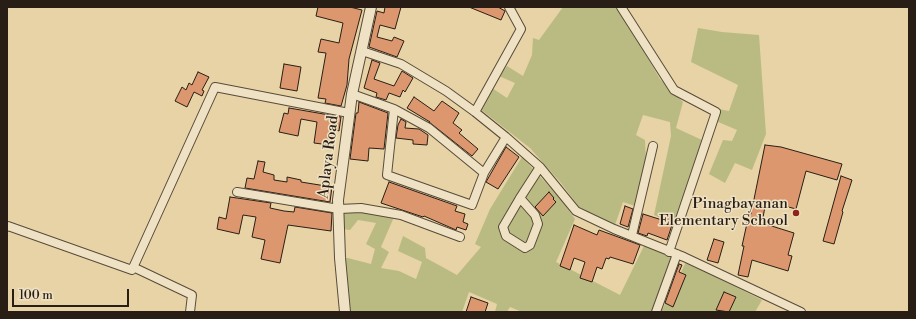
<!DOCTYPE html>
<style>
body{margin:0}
#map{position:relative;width:916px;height:319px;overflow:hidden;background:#e7d3a5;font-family:"Libre Bodoni",serif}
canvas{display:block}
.frame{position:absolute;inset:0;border:8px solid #291e16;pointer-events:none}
.scale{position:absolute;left:12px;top:289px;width:117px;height:18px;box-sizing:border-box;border:2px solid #291e16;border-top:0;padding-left:5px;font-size:12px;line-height:14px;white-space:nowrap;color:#291e16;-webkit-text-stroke:3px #efe2c4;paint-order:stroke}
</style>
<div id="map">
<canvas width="916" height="319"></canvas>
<div class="frame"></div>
<div class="scale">100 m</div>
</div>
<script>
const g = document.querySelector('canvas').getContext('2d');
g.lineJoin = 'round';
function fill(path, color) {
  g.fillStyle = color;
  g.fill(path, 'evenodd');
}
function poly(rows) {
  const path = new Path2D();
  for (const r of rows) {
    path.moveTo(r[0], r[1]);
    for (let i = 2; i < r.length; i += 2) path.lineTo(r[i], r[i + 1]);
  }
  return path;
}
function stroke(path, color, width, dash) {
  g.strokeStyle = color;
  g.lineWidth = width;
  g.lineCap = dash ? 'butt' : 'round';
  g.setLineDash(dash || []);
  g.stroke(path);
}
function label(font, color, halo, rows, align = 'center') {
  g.font = font + ' "Libre Bodoni",serif';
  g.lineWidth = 3;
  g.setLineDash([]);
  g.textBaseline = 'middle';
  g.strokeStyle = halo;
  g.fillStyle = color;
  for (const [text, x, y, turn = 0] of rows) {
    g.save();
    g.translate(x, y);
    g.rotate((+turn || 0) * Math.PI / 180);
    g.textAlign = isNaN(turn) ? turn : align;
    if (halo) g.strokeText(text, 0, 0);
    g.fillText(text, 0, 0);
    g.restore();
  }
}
const green = poly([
 [563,7,618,7,660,79,683,102,676,128,702,140,675,225,654,215,671,136,670,122,643,115,636,135,645,140,646,160,635,206,623,202,615,225,579,207,561,183,530,148,480,109,492,88,507,98,515,83,499,76,507,66,523,76,532,55,533,38,539,40],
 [698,28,722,32,759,35,766,134,752,170,735,163,725,183,709,174,723,140,732,141,737,130,716,121,719,109,729,111,738,85,691,62],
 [522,157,559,197,575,219,556,262,620,295,644,246,673,257,653,312,522,312,510,307,507,312,495,312,497,304,469,292,462,312,349,312,344,257,371,264,375,249,366,244,376,223,358,220,350,230,343,229,342,212,358,211,394,217,381,247,389,252,381,268,399,271,416,279,422,262,398,251,403,236,425,248,426,258,457,275,481,247,475,244,490,209],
 [686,262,762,300,755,312,661,312]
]);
const building = poly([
 [318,7,350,7,362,10,349,59,347,85,341,106,325,103,326,99,318,98,326,53,318,52,321,39,339,43,343,23,316,16,318,7],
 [385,7,401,7,395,29,380,25,377,37,392,41,394,37,404,41,397,57,369,47,377,11,384,13,385,7],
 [469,7,498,7,505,11,501,20,469,7],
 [372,60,380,63,374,79,394,86,402,71,413,78,405,92,403,90,400,97,389,93,386,100,376,97,377,93,364,88,372,60],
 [284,64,301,67,297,91,280,88,284,64],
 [198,72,209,77,202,90,204,91,202,96,194,92,187,107,175,101,182,87,186,90,189,83,192,85,198,72],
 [414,97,434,111,442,101,459,113,453,123,462,130,459,133,478,149,472,156,429,122,430,122,407,108,414,97],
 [359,102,388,113,384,149,369,148,368,161,350,159,356,113,358,113,359,102],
 [289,108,341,117,339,131,333,129,330,145,314,143,317,122,301,119,298,136,279,132,284,113,288,114,289,108],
 [401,119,406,122,405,128,419,129,428,135,427,145,413,144,413,140,396,138,398,125,401,119],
 [765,145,781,147,842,164,837,180,806,171,796,209,766,201,762,223,794,233,788,255,792,256,788,271,752,260,748,277,738,275,744,246,742,246,749,214,751,214,765,145],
 [506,147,519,157,498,189,486,182,506,147],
 [258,161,265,162,263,172,274,175,274,180,287,182,287,177,301,180,301,182,332,187,330,202,245,188,247,178,254,179,258,161],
 [841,176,852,180,842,211,843,212,834,244,823,241,841,176],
 [389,182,457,206,455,211,465,214,463,222,468,224,466,230,457,227,456,230,424,216,423,217,381,203,389,182],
 [549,192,554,198,553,199,556,202,543,216,535,207,549,192],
 [230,197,271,203,270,208,284,211,294,212,295,207,332,213,331,231,288,225,280,263,261,259,265,240,252,237,256,217,243,215,239,234,217,229,219,217,226,219,230,197],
 [625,206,633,209,628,227,620,224,625,206],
 [643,214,662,220,663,215,674,219,667,240,648,233,647,236,638,233,643,214],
 [574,225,597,235,599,230,640,245,633,264,610,257,609,259,606,258,602,269,597,267,592,282,580,278,585,262,574,258,570,270,560,266,574,225],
 [714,239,724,242,718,263,707,260,714,239],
 [679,264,682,265,679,272,686,275,673,307,665,303,679,264],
 [724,292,736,297,729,312,716,310,724,292],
 [471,297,488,303,485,312,466,312,471,297]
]);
const minor = poly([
 [621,7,674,90,716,112,669,252],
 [362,51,401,64,446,91,475,112,506,137,540,167,576,211,614,229,684,257,801,312],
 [352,94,394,109,429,128,484,173],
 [394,109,387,175,472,205,484,173,506,137],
 [475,112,521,29,509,7],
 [237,192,339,209,361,208,401,215,460,237],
 [520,198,535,215,538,224,530,245,525,248,506,236,503,227,520,198,540,167],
 [7,227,8,226,132,270,215,87,349,113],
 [632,235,653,146],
 [133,267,192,295,190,312],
 [656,312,677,254]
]);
const tertiary = poly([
 [345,312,340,258,338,200,352,94,371,7]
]);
const markers = [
 [796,213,4,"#8f2418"]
];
const streetNames = [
 ["Aplaya Road",329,157,-83]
];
const poiNames = [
 ["Pinagbayanan",788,204],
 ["Elementary School",788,221]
];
fill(green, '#babb83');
fill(building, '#dc976e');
stroke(building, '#291e16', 1);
stroke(minor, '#584b3a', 10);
stroke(tertiary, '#584b3a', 12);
stroke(minor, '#efe2c4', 8);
stroke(tertiary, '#efe2c4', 10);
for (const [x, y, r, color] of markers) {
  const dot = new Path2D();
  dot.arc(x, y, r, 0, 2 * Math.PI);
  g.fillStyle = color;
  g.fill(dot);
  stroke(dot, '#efe2c4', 1.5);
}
label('15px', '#291e16', '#efe2c4', streetNames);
label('15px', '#291e16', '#efe2c4', poiNames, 'right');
</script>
